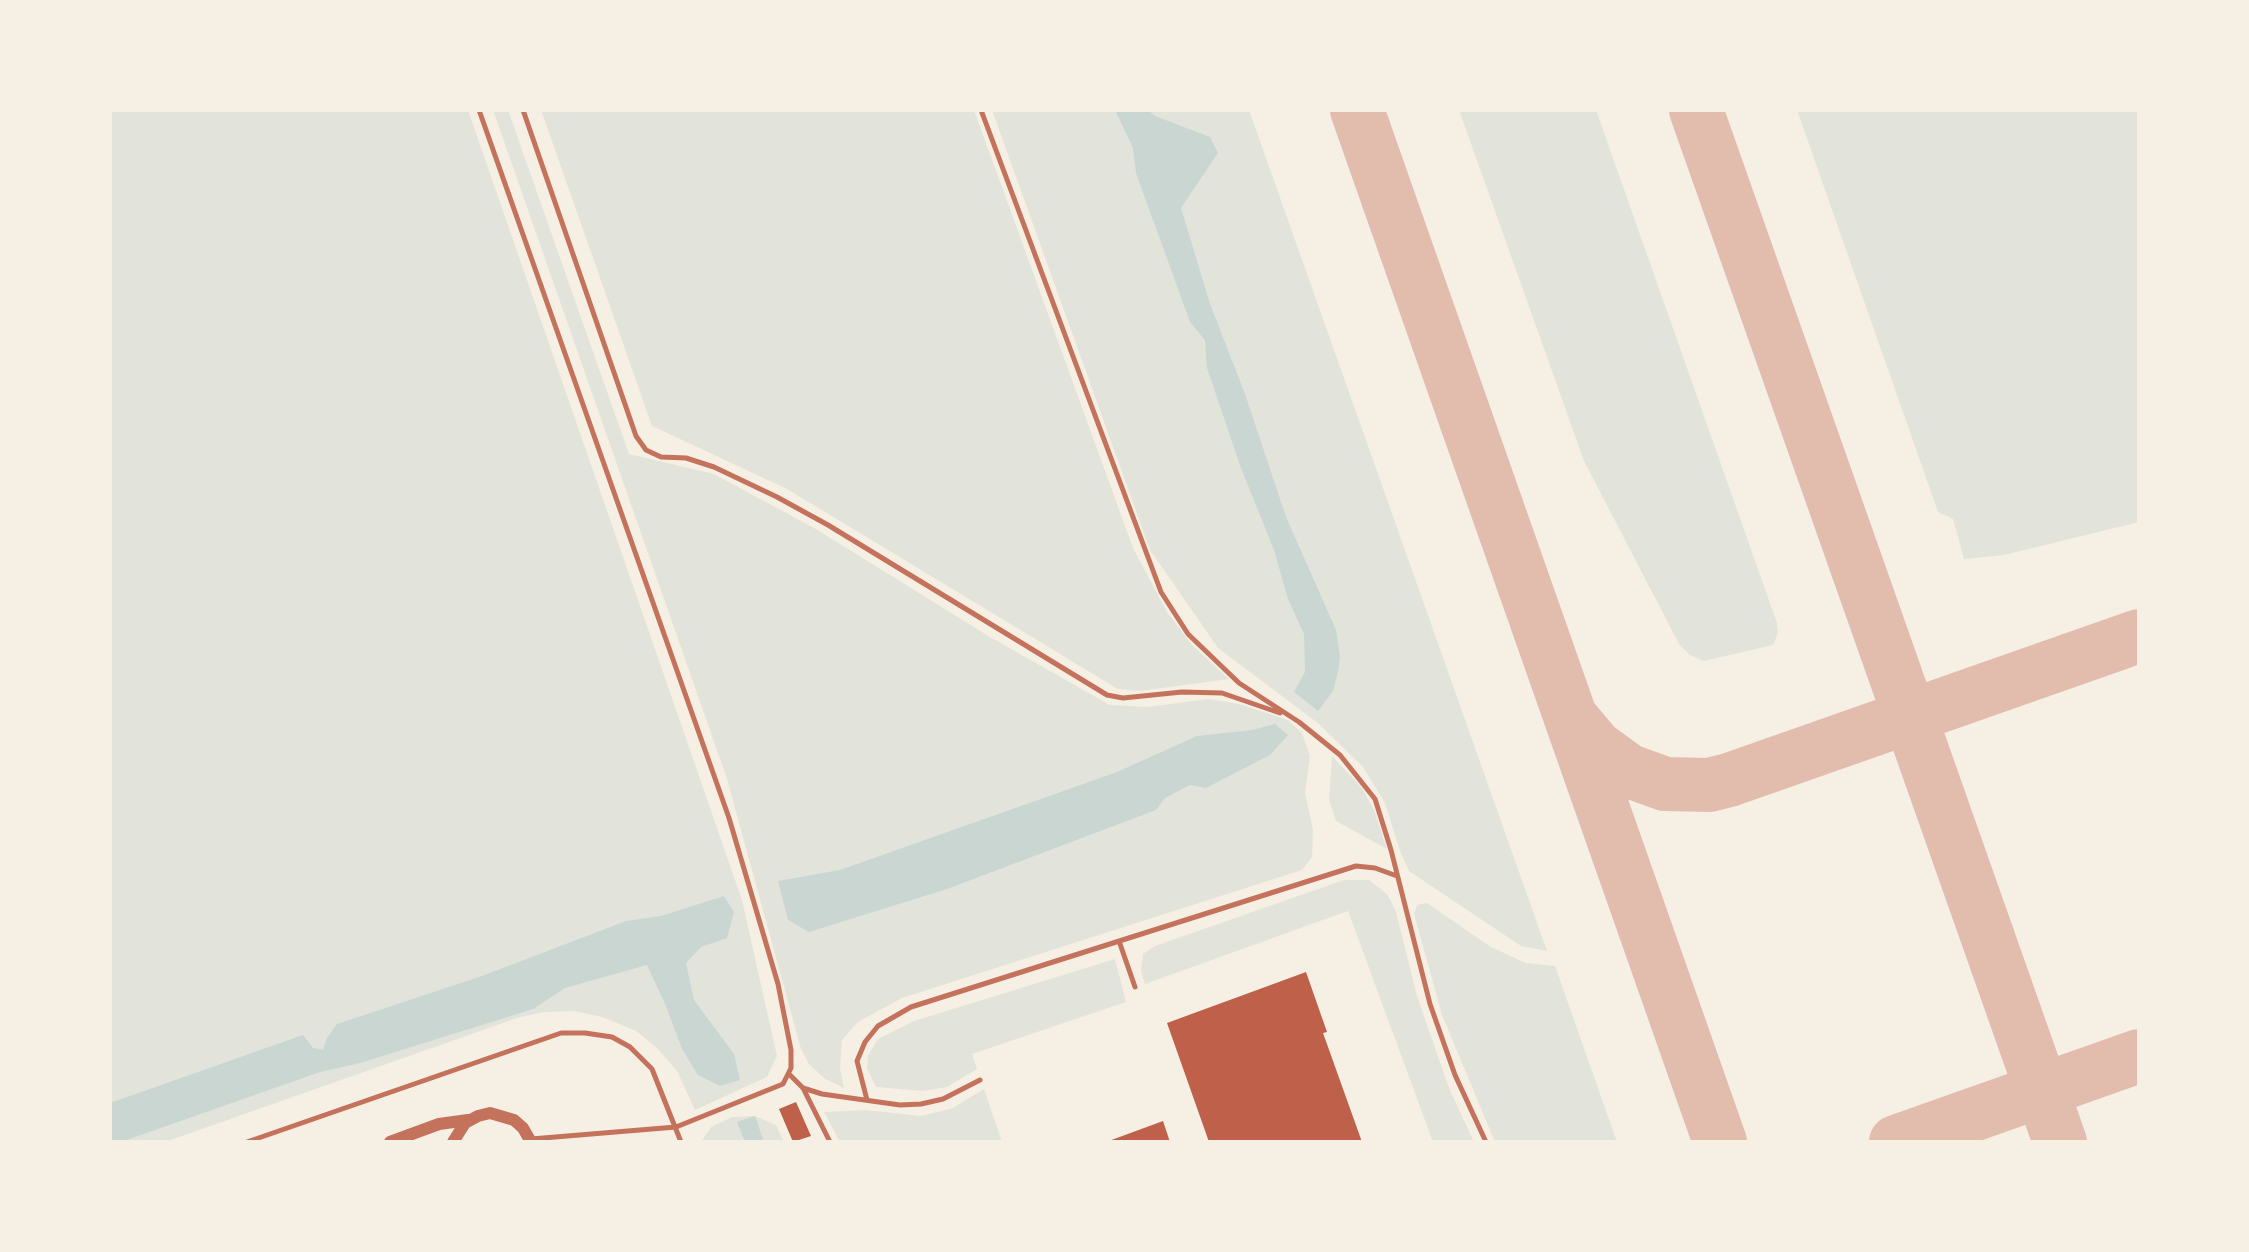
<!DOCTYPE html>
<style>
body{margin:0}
#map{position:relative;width:2249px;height:1252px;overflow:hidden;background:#f6efe4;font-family:Merriweather,serif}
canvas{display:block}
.frame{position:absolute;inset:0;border:112px solid #f6efe4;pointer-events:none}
</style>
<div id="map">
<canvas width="2249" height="1252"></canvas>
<div class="frame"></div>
</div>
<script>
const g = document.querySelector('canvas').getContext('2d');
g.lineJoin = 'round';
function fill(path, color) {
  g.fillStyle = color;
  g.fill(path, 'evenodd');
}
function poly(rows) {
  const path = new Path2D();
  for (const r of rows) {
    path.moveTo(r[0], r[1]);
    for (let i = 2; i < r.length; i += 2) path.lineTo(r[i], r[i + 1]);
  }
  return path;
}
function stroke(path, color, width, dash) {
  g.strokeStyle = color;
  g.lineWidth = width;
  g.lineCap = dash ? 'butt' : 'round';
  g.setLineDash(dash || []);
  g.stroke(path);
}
const green = poly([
 [110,110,468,110,742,900,777,1056,767,1077,695,1110,677,1071,656,1047,636,1031,602,1017,574,1011,545,1012,520,1017,165,1142,110,1142],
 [493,110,508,110,629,454,714,474,816,529,990,637,1110,705,1148,707,1208,699,1239,704,1288,720,1302,733,1310,756,1305,793,1313,829,1312,857,1302,870,902,998,858,1022,842,1040,840,1068,844,1088,825,1079,809,1064,801,1049,727,779],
 [541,110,974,110,1133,548,1167,612,1192,645,1229,679,1140,691,1118,689,787,489,652,426],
 [992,110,1249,110,1547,951,1521,946,1409,871,1400,851,1385,803,1363,767,1319,724,1218,648,1150,550],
 [1459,110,1596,110,1777,623,1778,633,1773,645,1704,661,1690,655,1679,644,1584,461],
 [1797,110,2139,110,2139,522,2004,555,1964,559,1953,519,1938,512],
 [1332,756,1362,788,1374,810,1387,849,1336,821,1329,800],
 [1344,880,1369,880,1387,894,1396,912,1417,996,1449,1088,1474,1142,1433,1142,1348,911,1145,984,1141,971,1143,954,1155,946],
 [1427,903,1491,947,1526,963,1555,966,1617,1142,1495,1142,1442,1015,1414,914,1417,905],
 [1115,959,1126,1002,972,1054,977,1069,947,1087,923,1091,876,1087,867,1068,868,1056,878,1039,914,1021],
 [984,1089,1002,1142,840,1142,824,1112,865,1110,921,1116,953,1108],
 [755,1116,776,1125,784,1142,701,1142,711,1127,732,1117]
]);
const water = poly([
 [1115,110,1148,110,1155,116,1210,137,1218,153,1181,208,1210,304,1245,394,1286,517,1336,630,1340,656,1338,672,1333,691,1318,711,1294,692,1305,672,1304,634,1288,599,1274,550,1241,468,1207,368,1205,340,1190,322,1136,173,1133,148],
 [1275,724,1288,735,1270,755,1206,788,1190,785,1165,798,1156,810,947,889,809,932,788,920,778,881,840,870,1117,772,1197,736,1252,730],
 [724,896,734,912,727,938,701,947,686,963,694,1000,734,1054,740,1080,720,1086,698,1075,682,1049,666,1006,647,965,565,988,533,1009,360,1063,320,1072,121,1142,110,1142,110,1103,303,1035,313,1048,323,1050,327,1038,337,1024,482,976,626,921,661,916],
 [755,1116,764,1142,745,1142,737,1122]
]);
const taxiway = poly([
 [1357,110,1720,1142],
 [1696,110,2060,1142],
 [1575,722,1596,747,1629,771,1665,784,1709,785,1729,780,2139,636],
 [1896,1142,2139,1056]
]);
const building = poly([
 [1306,972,1327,1032,1323,1033,1362,1142,1284,1142,1284,1140,1209,1142,1167,1023],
 [796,1102,811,1136,793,1142,779,1109],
 [1163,1121,1170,1142,1106,1142]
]);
const service = poly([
 [479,110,729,818,778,984,791,1050,791,1068,783,1084,676,1127,531,1139],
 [523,110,636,436,646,450,661,457,686,458,714,467,777,497,828,525,1107,695,1123,698,1182,692,1222,693,1280,713],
 [981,110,1161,592,1188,634,1239,683,1299,722,1340,755,1375,799,1391,850,1430,1004,1455,1075,1486,1142],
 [1119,941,1135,987],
 [790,1075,803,1088,830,1142],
 [803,1088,822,1094,900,1105,921,1104,943,1099,980,1080],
 [867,1100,857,1061,865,1042,878,1026,911,1007,1356,866,1375,868,1397,876],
 [247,1142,561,1033,585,1033,612,1037,630,1047,652,1069,681,1142]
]);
const tertiary = poly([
 [390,1142,439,1124,468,1120],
 [453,1142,465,1123,478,1116,490,1113,514,1120,523,1128,531,1142]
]);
fill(green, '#e2e4dc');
fill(water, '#c9d6d2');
stroke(taxiway, '#e2bdae', 54);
fill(building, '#bf614a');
stroke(service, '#c5725c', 5);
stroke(tertiary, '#c5725c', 12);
</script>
